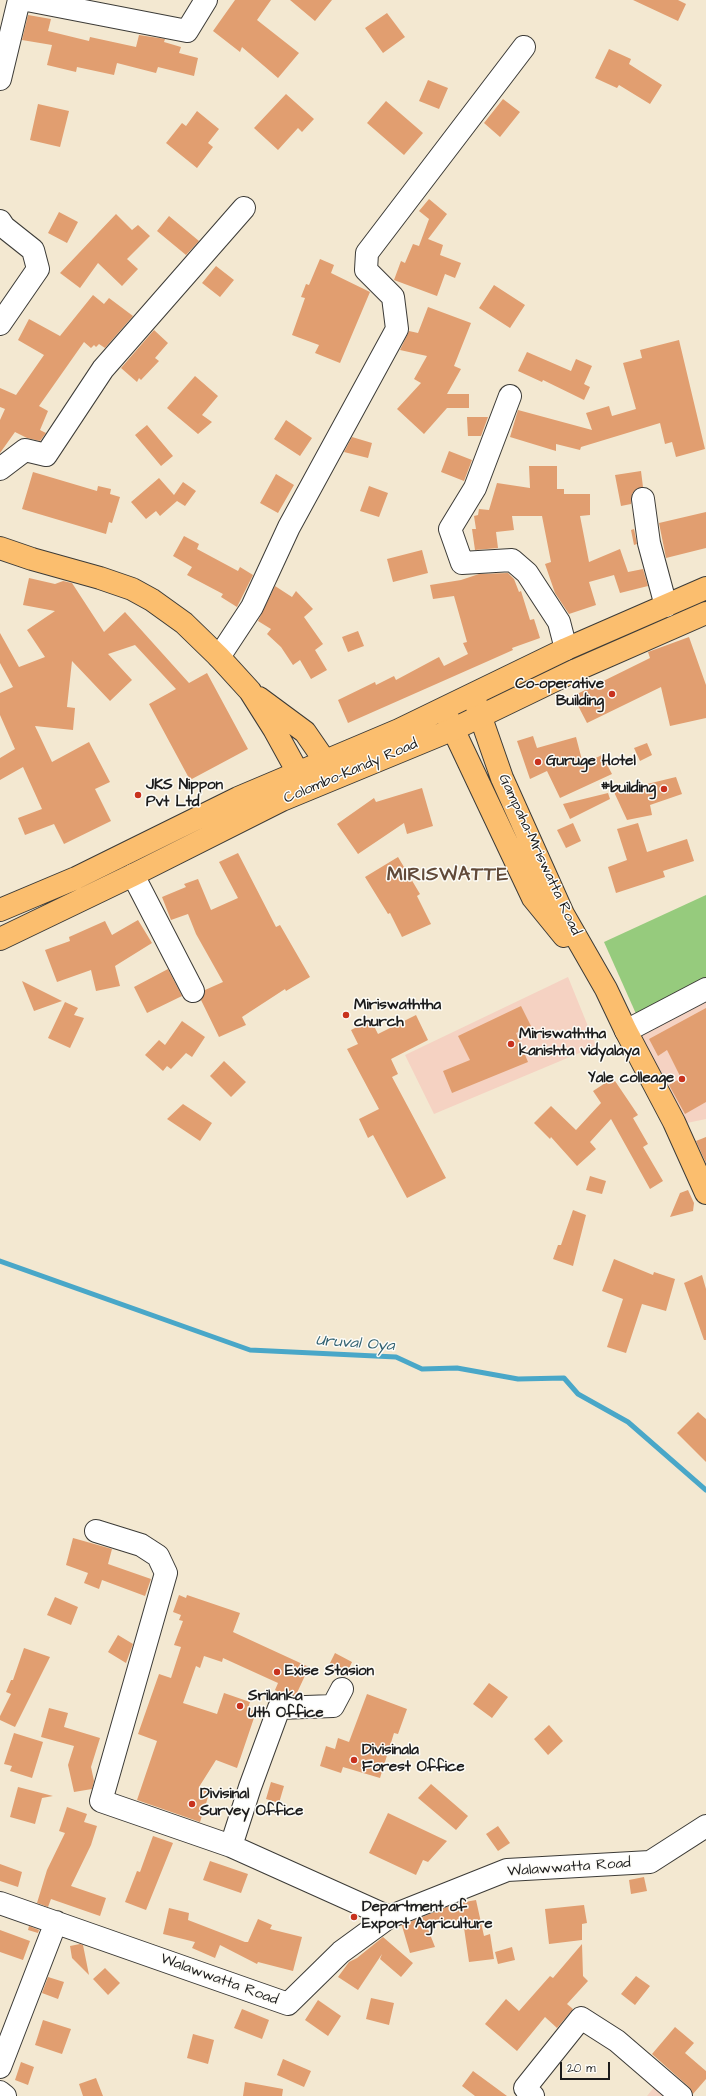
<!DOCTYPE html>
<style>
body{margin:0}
#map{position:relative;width:706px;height:2096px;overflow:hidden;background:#f3e8d1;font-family:"Architects Daughter",sans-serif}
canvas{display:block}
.scale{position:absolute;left:560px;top:2062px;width:50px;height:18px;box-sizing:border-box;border:2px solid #1c1c1c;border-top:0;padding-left:5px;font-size:12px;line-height:14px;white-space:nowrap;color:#1c1c1c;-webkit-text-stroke:3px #fdfcf7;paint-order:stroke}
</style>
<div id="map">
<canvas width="706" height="2096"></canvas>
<div class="scale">20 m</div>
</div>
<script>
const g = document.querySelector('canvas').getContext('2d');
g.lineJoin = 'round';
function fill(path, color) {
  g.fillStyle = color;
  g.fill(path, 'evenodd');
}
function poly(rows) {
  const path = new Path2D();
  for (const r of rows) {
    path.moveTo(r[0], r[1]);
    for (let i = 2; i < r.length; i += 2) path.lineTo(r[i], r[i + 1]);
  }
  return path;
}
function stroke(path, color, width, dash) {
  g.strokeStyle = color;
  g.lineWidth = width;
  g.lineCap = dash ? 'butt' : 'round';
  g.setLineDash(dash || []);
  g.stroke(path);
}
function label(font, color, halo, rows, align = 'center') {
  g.font = font + ' "Architects Daughter",sans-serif';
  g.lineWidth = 3;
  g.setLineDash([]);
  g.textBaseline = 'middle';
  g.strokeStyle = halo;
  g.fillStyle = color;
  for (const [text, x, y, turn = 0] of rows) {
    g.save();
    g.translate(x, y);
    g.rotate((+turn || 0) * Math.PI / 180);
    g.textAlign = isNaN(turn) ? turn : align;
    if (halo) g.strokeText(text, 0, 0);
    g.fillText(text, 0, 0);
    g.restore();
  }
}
const built = poly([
 [568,977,596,1046,434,1114,405,1055],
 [706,1000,706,1119,682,1124,637,1038],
 [655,2086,668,2096,647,2096]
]);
const green = poly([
 [706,895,706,978,637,1016,604,942]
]);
const stream = poly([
 [0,1261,250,1350,396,1357,422,1369,457,1368,518,1379,564,1378,578,1394,628,1422,706,1490]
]);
const building = poly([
 [235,0,271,0,257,20,299,53,278,78,242,47,240,52,213,31],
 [290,0,332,0,315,21],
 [633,0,678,0,686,4,678,21],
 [387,13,405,37,383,53,365,28],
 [28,15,51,19,48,31,89,41,90,37,136,47,139,35,165,39,164,42,181,47,179,53,198,58,194,76,158,67,156,73,117,63,114,75,77,67,76,72,47,65,52,45,22,40],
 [609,49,631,59,629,64,662,85,650,104,619,85,617,88,595,78],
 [428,80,448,88,439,109,419,101],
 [286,94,314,119,302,132,298,128,278,150,254,128],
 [503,99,520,112,500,137,484,123],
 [386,101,423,133,404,155,367,123],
 [38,104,69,111,60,147,30,140],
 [197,111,219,129,208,143,213,147,197,168,166,143,182,123,186,126],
 [429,199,447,214,428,239,443,245,440,255,461,263,455,278,445,274,437,296,394,280,401,261,405,263,413,244,419,246,429,219,419,211],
 [59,212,78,222,67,243,48,233],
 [116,214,132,230,138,225,150,236,127,259,138,269,122,286,98,263,80,288,60,273],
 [169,216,199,241,186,255,157,231],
 [320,259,334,265,331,273,370,292,340,363,315,353,319,345,292,335,305,298,301,297,306,284,309,285],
 [216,266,234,280,220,297,202,283],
 [494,285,525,305,510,328,479,308],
 [93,295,104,304,109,298,133,316,105,348,99,344,96,347,94,345,91,348,84,342,39,406,48,411,40,430,46,433,40,441,27,438,15,432,0,453,0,420,5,409,0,407,0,388,16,395,44,355,18,340,29,319,60,336],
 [428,307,471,323,454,366,461,369,447,394,469,394,469,408,447,408,424,434,397,409,421,383,414,379,427,356,400,350,409,331,418,333],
 [154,330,168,343,155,358,159,361,141,380,139,378,137,382,121,368],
 [679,340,705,449,676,457,672,442,665,444,660,423,581,447,580,450,556,444,556,451,510,437,518,410,592,430,586,413,609,406,612,416,636,409,623,363,642,358,640,350],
 [527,352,571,371,576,359,592,366,584,384,590,387,584,400,543,380,542,382,518,371],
 [195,376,218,396,202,415,212,422,198,434,167,408],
 [467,417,488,417,481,436,468,436],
 [286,420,312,438,300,456,274,439],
 [147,425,173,456,161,466,135,435],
 [352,437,372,443,368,458,344,452],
 [449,451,472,460,464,481,441,472],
 [529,466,557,466,557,489,564,489,564,494,590,494,590,515,580,516,589,562,620,549,628,572,643,569,648,586,620,593,614,575,589,582,596,605,569,614,555,593,545,564,551,562,542,516,512,516,514,530,496,532,498,548,475,550,472,529,476,529,474,516,478,515,479,509,489,510,497,483,530,488],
 [641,471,643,487,636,489,632,494,631,504,621,506,615,475],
 [33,472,97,491,98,486,111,489,110,494,120,497,112,523,109,522,106,534,22,509],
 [276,474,294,485,278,513,260,503],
 [159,478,174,495,183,482,196,491,185,506,177,501,160,516,156,511,146,519,131,502],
 [369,486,388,493,379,517,360,511],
 [706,512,706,548,666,558,659,523],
 [634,529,637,544,634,545,631,530],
 [184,536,199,544,197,549,238,571,240,567,253,575,237,607,221,597,223,594,187,575,192,567,173,556],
 [422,550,428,573,393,582,387,559],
 [508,573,514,579,519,592,521,591,530,620,534,619,540,638,512,648,513,650,486,662,348,723,338,700,375,682,376,685,394,676,396,680,439,657,444,666,468,654,463,643,467,642,454,596,433,599,430,585,461,580,479,574],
 [29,578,55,584,63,581,72,583,104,632,125,612,189,683,207,673,248,749,190,780,149,704,176,689,135,645,108,654,132,680,110,701,72,661,67,707,75,708,73,730,35,726,52,762,89,742,110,782,95,789,111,821,64,844,54,824,25,835,18,818,42,809,23,767,0,780,0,758,15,749,0,715,0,693,13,687,0,663,0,633,19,667,45,657,27,630,55,611,23,605],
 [275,586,292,597,296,591,313,609,304,617,323,644,315,650,327,670,311,679,300,660,293,665,281,647,267,634,271,629,258,621],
 [358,631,364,646,348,652,342,637],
 [689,637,706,685,706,718,670,726,661,687,587,723,573,696,650,658,648,652],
 [533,736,537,748,576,737,583,764,602,755,612,774,560,798,547,771,530,779,517,741],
 [647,743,652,755,640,761,634,748],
 [676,777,682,794,650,805,652,815,627,820,614,792],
 [422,788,433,826,407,834,404,823,358,854,337,824,374,798,376,802],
 [608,793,610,799,570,819,563,804],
 [573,823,581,841,566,848,557,830],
 [638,823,647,852,687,839,694,861,663,871,665,877,616,893,608,867,627,860,617,829],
 [238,853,276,927,280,925,310,977,286,991,285,989,242,1017,246,1025,219,1037,201,1000,205,990,223,982,196,934,188,914,171,920,162,897,186,887,184,884,198,879,211,910,238,898,219,862],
 [398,857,420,894,417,896,431,924,402,937,390,913,388,914,365,877],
 [138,920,152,943,115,966,120,986,96,991,91,970,57,982,45,950,70,941,69,937,105,921,112,935],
 [168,969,182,996,147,1013,134,987],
 [22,981,62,1001,34,1011],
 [65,1002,78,1008,74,1015,84,1018,70,1048,48,1038],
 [521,1006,531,1026,516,1033,528,1062,452,1093,443,1071,470,1060,458,1036],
 [706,1008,706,1102,685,1114,669,1085,681,1078,667,1050,658,1056,649,1039],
 [416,1015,428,1040,391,1059,398,1074,392,1077,446,1178,407,1198,373,1135,368,1138,359,1119,379,1109,347,1049,358,1044,351,1030,371,1020,378,1034],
 [182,1021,205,1037,192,1057,186,1053,171,1069,167,1066,163,1071,145,1055,159,1040,165,1045],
 [224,1061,246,1082,231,1097,210,1076],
 [613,1078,638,1115,633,1118,648,1144,643,1147,663,1181,650,1189,611,1119,590,1142,596,1149,577,1166,551,1137,550,1139,534,1123,551,1106,576,1130,601,1103,593,1091],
 [183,1104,212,1123,200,1141,167,1119],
 [706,1137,706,1163,696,1141],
 [590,1176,606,1181,602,1194,586,1190],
 [688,1190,694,1203,693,1211,670,1217,680,1193],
 [573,1210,586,1215,573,1266,553,1259,558,1245,561,1245],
 [614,1259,653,1275,654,1272,675,1279,666,1311,642,1304,626,1353,607,1347,623,1299,602,1291],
 [702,1275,706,1289,706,1340,704,1340,684,1283],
 [698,1412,706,1419,706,1462,677,1433],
 [73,1538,112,1549,108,1564,151,1579,145,1596,102,1580,99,1589,84,1583,88,1573,66,1565],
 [179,1595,186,1598,187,1595,240,1613,233,1632,309,1667,296,1695,285,1695,275,1690,278,1683,223,1658,222,1662,204,1656,200,1668,196,1666,183,1703,217,1714,224,1693,250,1702,248,1708,256,1712,237,1768,216,1760,199,1787,210,1791,200,1822,137,1800,157,1741,138,1734,159,1674,171,1678,181,1647,174,1645,183,1621,179,1620,181,1615,173,1612],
 [55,1597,78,1607,71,1625,47,1615],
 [118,1635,133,1644,126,1663,108,1652],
 [24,1648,50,1657,15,1727,0,1720,0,1716,11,1694,6,1692,11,1680,13,1680],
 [335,1653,352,1662,345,1677,327,1669],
 [489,1683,508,1697,492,1718,473,1704],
 [367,1694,407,1709,398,1734,394,1733,380,1778,343,1767,341,1773,320,1766,326,1746,335,1749,338,1738,349,1742],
 [49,1708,68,1713,64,1727,100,1738,91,1767,94,1781,92,1789,74,1792,68,1765,74,1746,41,1737],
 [549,1725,563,1741,548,1755,534,1739],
 [14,1733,43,1742,32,1778,10,1771,12,1766,4,1764],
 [271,1782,284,1786,279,1803,266,1799],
 [431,1784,468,1816,456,1830,418,1798],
 [18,1787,53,1796,42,1798,35,1824,10,1817],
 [67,1807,87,1814,84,1822,97,1826,91,1845,71,1886,106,1898,100,1916,51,1899,48,1907,37,1903,47,1870,65,1833,59,1831],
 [388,1813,447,1841,428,1862,423,1860,416,1875,369,1853],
 [498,1826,510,1843,498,1851,486,1834],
 [153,1836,173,1843,146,1910,125,1902,137,1871,140,1872],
 [210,1861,248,1874,241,1893,203,1880],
 [0,1864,22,1872,18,1887,0,1881],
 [644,1877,647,1891,631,1894,629,1880],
 [476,1900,484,1936,490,1934,494,1959,469,1962,463,1921,426,1924,435,1947,410,1953,402,1926,400,1926,454,1904],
 [584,1905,587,1923,582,1924,582,1940,549,1944,545,1909],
 [169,1908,189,1913,188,1920,245,1942,248,1942,258,1919,272,1925,270,1929,302,1937,293,1971,258,1962,257,1964,220,1945,215,1958,192,1948,195,1942,163,1934],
 [29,1926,39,1930,38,1933,28,1930],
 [0,1930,30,1941,23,1960,0,1952],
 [383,1937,413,1963,401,1977,380,1959,382,1954,358,1990,338,1977,349,1962,357,1958],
 [80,1944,83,1945,89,1975,72,1958,70,1946],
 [582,1944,583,1976,588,1981,567,2004,573,2009,557,2028,545,2017,517,2051,485,2024,506,1999,519,2011,550,1976,553,1978],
 [512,1947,515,1960,498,1964,495,1952],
 [105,1968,120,1983,108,1995,93,1979],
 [636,1976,650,1986,635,2005,621,1994],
 [48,1977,64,1982,58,1999,42,1993],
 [371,1998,394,2003,389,2025,366,2019],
 [318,2000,341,2016,328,2036,305,2020],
 [242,2009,269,2020,262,2039,234,2028],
 [43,2020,71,2029,62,2054,35,2045],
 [675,2027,694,2043,685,2053,706,2071,706,2079,693,2094,689,2087,652,2054],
 [193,2034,214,2040,208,2064,187,2058],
 [283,2059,311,2071,304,2087,277,2075],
 [21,2062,34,2067,28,2085,15,2080],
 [473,2071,507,2096,475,2096,462,2086],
 [96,2078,103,2096,83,2096,79,2084],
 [245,2082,283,2089,282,2096,243,2096]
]);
const minor = poly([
 [27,0,187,31,206,0],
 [0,79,19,0],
 [0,221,4,227,33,250,38,269,0,324],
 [510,396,475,488,450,529,462,563,512,560,527,573,559,622,566,649],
 [0,469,25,450,46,455,103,369,244,208],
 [643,499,649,543,666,606],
 [219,657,252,607,289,527,397,329,393,297,366,270,367,253,524,47],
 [133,875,193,991],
 [626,1031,706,989],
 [96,1531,141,1545,158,1556,166,1573,101,1801,231,1846,389,1917],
 [231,1846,250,1787,279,1708,333,1706,342,1689],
 [0,1903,288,2004,341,1952,389,1917,507,1870,650,1862,706,1826],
 [0,2067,56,1922],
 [0,2092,5,2096],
 [533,2096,525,2088,581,2018,617,2041,681,2096]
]);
const major = poly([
 [0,548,32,559,100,578,132,589,152,600,184,623,219,657,250,691,274,729,307,789],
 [473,695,502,778,563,914,606,989,626,1031,674,1122,706,1193],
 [259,698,305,732,325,761,334,777],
 [445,712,533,898,564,936]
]);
const highway = poly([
 [0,910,76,878,238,798,399,730,566,649,706,588],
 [0,939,133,875,282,800,454,729,576,670,706,613]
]);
const markers = [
 [612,694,4,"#c8321e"],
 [538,762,4,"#c8321e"],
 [664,789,4,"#c8321e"],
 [138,795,4,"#c8321e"],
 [346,1015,4,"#c8321e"],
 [511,1044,4,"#c8321e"],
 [682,1079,4,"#c8321e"],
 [277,1672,4,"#c8321e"],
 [240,1706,4,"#c8321e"],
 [354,1760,4,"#c8321e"],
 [192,1804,4,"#c8321e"],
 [354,1917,4,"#c8321e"]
];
const poiNames = [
 ["Co-operative",604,685,"right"],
 ["Building",604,702,"right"],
 ["Guruge Hotel",546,762],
 ["JKS Nippon",146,786],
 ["Pvt Ltd",146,803],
 ["#building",656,789,"right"],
 ["Miriswaththa",354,1006],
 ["church",354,1023],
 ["Miriswaththa",519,1035],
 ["kanishta vidyalaya",519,1052],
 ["Yale colleage",674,1079,"right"],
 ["Exise Stasion",285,1672],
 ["Srilanka",248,1697],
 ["Uth Office",248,1714],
 ["Divisinala",362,1751],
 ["Forest Office",362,1768],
 ["Divisinal",200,1795],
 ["Survey Office",200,1812],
 ["Department of",362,1908],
 ["Export Agriculture",362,1925]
];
const streetNames = [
 ["Colombo-Kandy Road",351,772,-23],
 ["Gampaha-Mriswatta Road",539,855,65],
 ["Walawwatta Road",569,1868,-4],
 ["Walawwatta Road",219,1980,20]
];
const waterNames = [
 ["Uruval Oya",355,1344,4]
];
const districtNames = [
 ["MIRISWATTE",448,876]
];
fill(built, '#f5d2c2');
fill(green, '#96cb7d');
stroke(stream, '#49a7c8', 5);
fill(building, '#e19e70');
stroke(minor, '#3c3b37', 24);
stroke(major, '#3c3b37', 24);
stroke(highway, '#3c3b37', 24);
stroke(minor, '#fff', 22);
stroke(major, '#fbbe6e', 22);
stroke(highway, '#fbbe6e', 22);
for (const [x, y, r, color] of markers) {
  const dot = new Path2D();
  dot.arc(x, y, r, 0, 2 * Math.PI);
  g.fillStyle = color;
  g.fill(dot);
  stroke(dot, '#fdfcf7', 1.5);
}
label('bold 15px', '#1c1c1c', '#fdfcf7', poiNames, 'left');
label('15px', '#1c1c1c', '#fdfcf7', streetNames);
label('italic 16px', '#326272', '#fdfcf7', waterNames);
g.letterSpacing = '1px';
label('bold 19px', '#614a39', '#fdfcf7', districtNames);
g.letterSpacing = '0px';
</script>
